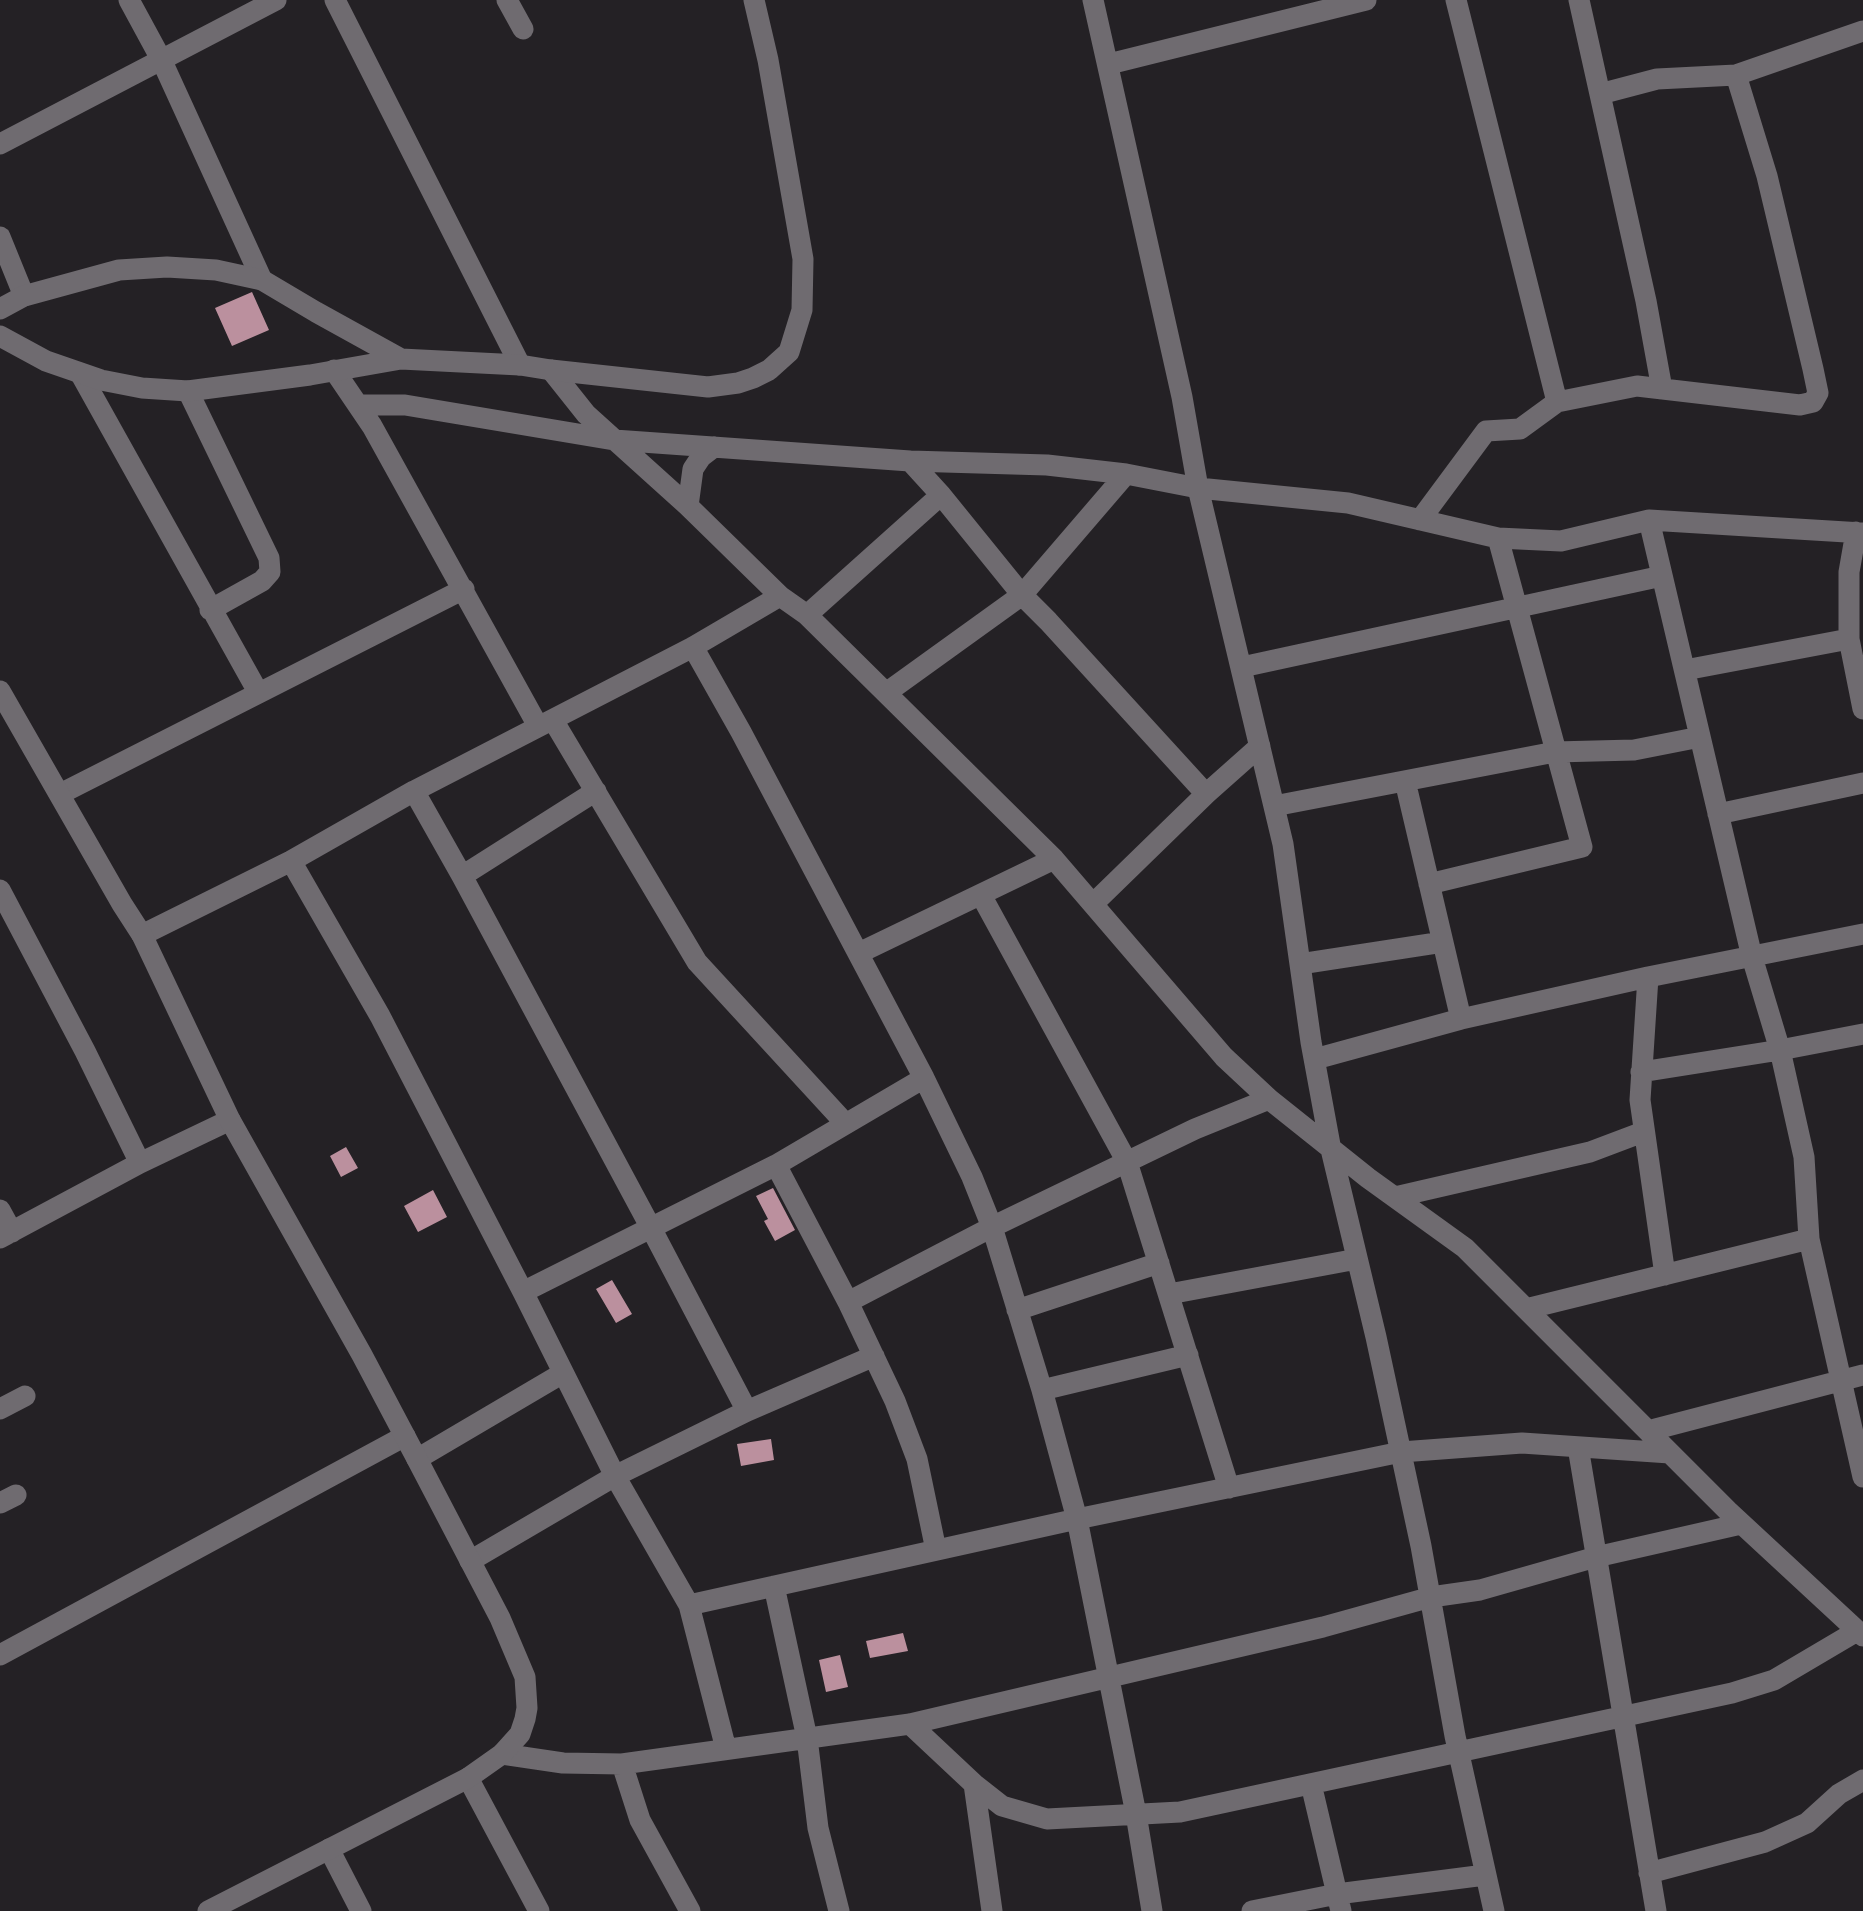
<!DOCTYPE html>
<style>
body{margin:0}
canvas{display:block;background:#242125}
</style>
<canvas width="1863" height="1911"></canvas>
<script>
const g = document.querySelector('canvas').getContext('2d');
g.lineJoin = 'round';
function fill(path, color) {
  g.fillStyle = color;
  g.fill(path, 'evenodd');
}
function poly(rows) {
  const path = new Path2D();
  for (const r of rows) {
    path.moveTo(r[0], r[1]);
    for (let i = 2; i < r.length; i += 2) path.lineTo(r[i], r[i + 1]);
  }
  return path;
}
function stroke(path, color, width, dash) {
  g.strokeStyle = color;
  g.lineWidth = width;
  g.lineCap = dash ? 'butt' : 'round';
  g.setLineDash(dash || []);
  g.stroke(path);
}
const building = poly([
 [252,292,269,330,232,346,215,308],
 [346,1147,358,1168,341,1177,330,1156],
 [773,1188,795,1230,775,1241,764,1221,768,1219,756,1196],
 [433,1190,447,1217,418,1232,404,1206],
 [612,1280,632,1314,616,1323,596,1289],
 [771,1439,774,1460,741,1466,737,1444],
 [903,1633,908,1651,870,1658,866,1641],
 [840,1655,848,1687,826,1692,819,1660]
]);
const street = poly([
 [129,0,161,59,262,280],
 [335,0,520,365],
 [507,0,523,29],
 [1093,0,1182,397,1198,488,1283,844,1311,1042,1330,1145,1376,1337,1421,1546,1455,1736,1494,1911],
 [1456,0,1557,402],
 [1579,0,1646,301,1662,389],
 [1109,64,1366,0],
 [1600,94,1657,79,1736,75,1863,31],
 [0,144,276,0],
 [0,237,24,296],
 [334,370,372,426,538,726],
 [551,370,586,414,688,506,780,596,807,615,1054,859,1224,1057,1269,1099,1368,1178,1465,1248,1728,1511,1863,1636],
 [80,373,258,692],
 [188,391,269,558,270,572,262,581,210,610],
 [358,405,405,405,614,440,910,461,941,495,1022,595,1048,621,1206,794],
 [910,461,1047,465,1126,474,1198,488,1348,503,1498,538,1561,541,1649,520,1863,533],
 [688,506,693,469,701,457,714,447],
 [1420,520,1486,431,1520,429,1557,402,1637,386,1800,405,1813,402,1818,393,1813,369,1767,176,1736,75],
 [1649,520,1752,957,1780,1050,1804,1157,1809,1239,1863,1477],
 [1856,532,1849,572,1849,639,1863,709],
 [807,615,941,495],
 [693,647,741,732,924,1078,972,1177,992,1227,1042,1390,1077,1519,1136,1814,1152,1911],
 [1242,667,1662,576],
 [1685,670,1849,639],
 [886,693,1022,595,1126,474],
 [553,720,697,962,845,1123],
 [1405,781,1461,1019],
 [414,791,462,876,651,1228,747,1411],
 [60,794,464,589],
 [1274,806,1555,752,1634,750,1700,737],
 [1718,814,1863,783],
 [291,861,380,1016,523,1292,615,1476,689,1605,726,1749],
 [462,876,596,791],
 [1429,884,1582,847,1498,538],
 [0,890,85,1051,140,1163],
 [981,895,1127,1162,1229,1488],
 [1093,904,1206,794,1260,746],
 [142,935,291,861,414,791,693,647,780,596],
 [859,953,1054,859],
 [1300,964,1443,942],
 [1648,977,1640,1100,1665,1275],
 [1315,1059,1461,1019,1648,977,1863,934],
 [1641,1072,1780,1050,1863,1034],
 [776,1165,848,1302,895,1401,917,1459,936,1550],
 [1395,1197,1590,1152,1643,1132],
 [0,1210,12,1232],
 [0,1238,140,1163,230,1120],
 [523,1292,776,1165,924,1078],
 [1169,1294,1357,1259],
 [848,1302,992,1227,1195,1129,1269,1099],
 [1526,1309,1809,1239],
 [1017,1310,1159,1263],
 [1042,1390,1188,1355],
 [0,1409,25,1396],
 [1648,1431,1863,1375],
 [1578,1447,1656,1911],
 [417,1459,563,1373],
 [0,1503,16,1495],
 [470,1561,615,1476,747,1411,874,1356],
 [774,1586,807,1738,818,1828,839,1911],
 [689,1605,1077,1519,1401,1452,1522,1443,1670,1453],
 [0,1655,405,1436],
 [910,1724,974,1784,1002,1806,1047,1819,1180,1812,1732,1693,1774,1680,1857,1631],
 [502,1754,563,1763,622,1764,910,1724,1323,1627,1431,1597,1480,1590,1596,1557,1741,1524],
 [622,1764,640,1820,690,1911],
 [468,1778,539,1911],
 [974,1784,992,1911],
 [1311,1784,1341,1911],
 [329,1849,361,1911],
 [1649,1873,1765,1842,1807,1823,1839,1794,1863,1780],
 [1252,1911,1337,1894,1485,1875]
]);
const secondary = poly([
 [0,309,24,296,119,270,167,267,216,270,262,280,316,312,401,359],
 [0,336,46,361,101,380,142,388,188,391,310,375,401,359,520,365,551,370,708,387,738,383,753,378,769,370,789,352,802,310,803,259,768,60,754,0],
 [0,691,122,904,142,935,230,1120,362,1355,417,1459,500,1618,525,1677,527,1708,525,1719,520,1734,502,1754,468,1778,208,1911]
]);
fill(building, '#bb909e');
stroke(street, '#6f6b70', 21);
stroke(secondary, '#6f6b70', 21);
</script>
